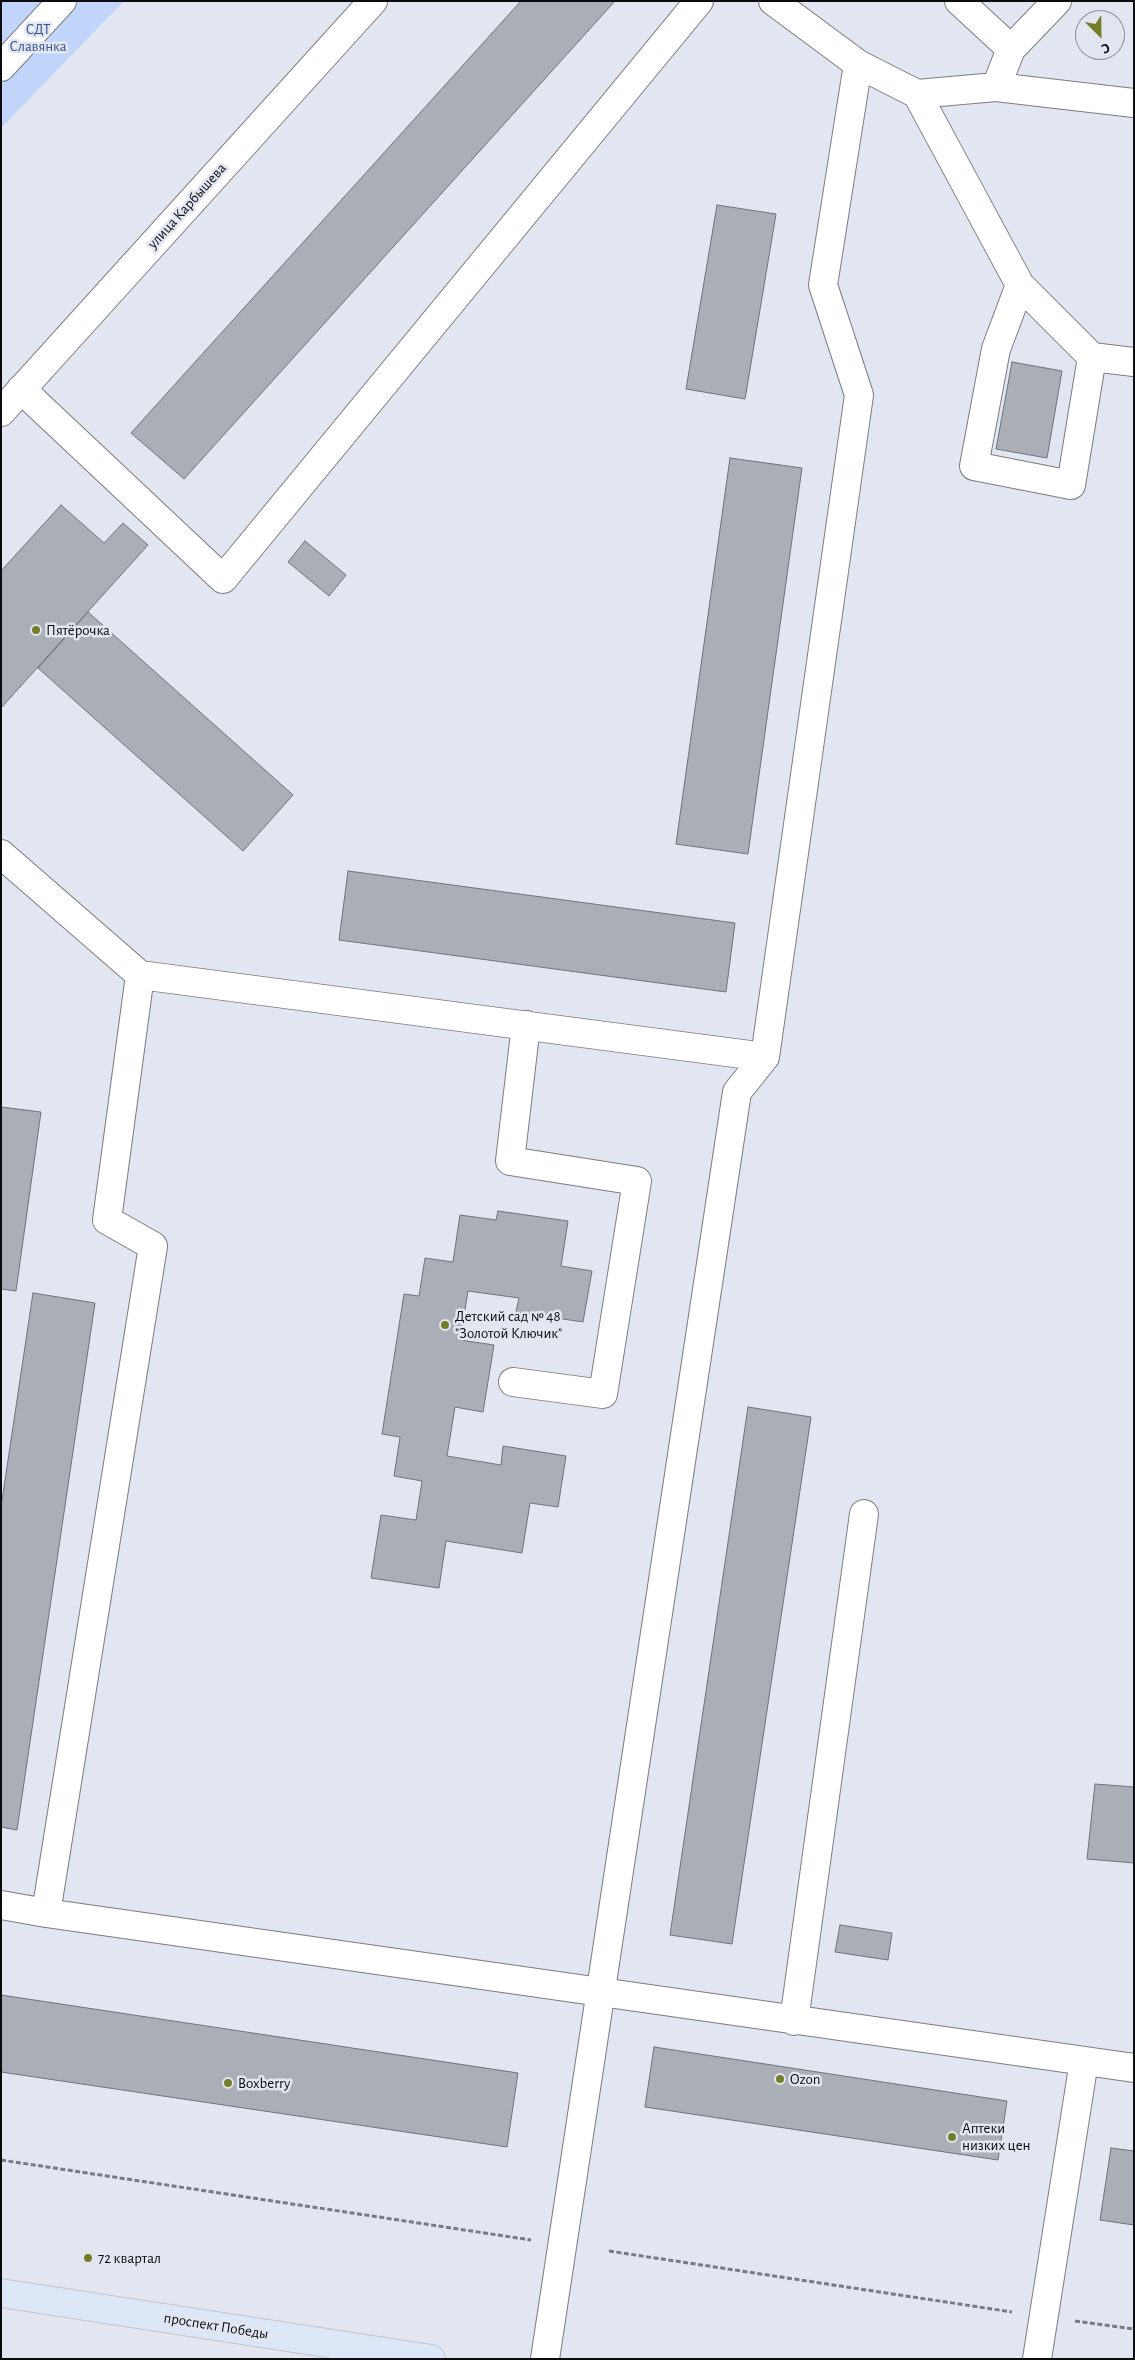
<!DOCTYPE html>
<meta charset="utf-8">
<style>
body{margin:0}
#map{position:relative;width:1135px;height:2360px;overflow:hidden;background:#e2e6f0;font-family:"Alegreya Sans",sans-serif}
canvas{display:block}
.frame{position:absolute;inset:0;border:2px solid #0a0c0f;pointer-events:none}
.north{position:absolute;left:1075px;top:10px;width:50px;height:50px;box-sizing:border-box;background:#e2e6f0;border:1px solid #8c8f96;border-radius:50%;rotate:157deg;font-size:14px;font-weight:700;line-height:20px;text-align:center;color:#0a0c0f}
.north::after{content:'';display:block;margin:auto;width:18px;height:22px;background:#747d28;clip-path:polygon(50% 0,100% 100%,50% 72%,0 100%)}
</style>
<div id="map">
<canvas width="1135" height="2360"></canvas>
<div class="frame"></div>
<div class="north">С</div>
</div>
<script>
const g = document.querySelector('canvas').getContext('2d');
g.lineJoin = 'round';
function fill(path, color) {
  g.fillStyle = color;
  g.fill(path, 'evenodd');
}
function poly(rows) {
  const path = new Path2D();
  for (const r of rows) {
    path.moveTo(r[0], r[1]);
    for (let i = 2; i < r.length; i += 2) path.lineTo(r[i], r[i + 1]);
  }
  return path;
}
function stroke(path, color, width, dash) {
  g.strokeStyle = color;
  g.lineWidth = width;
  g.lineCap = dash ? 'butt' : 'round';
  g.setLineDash(dash || []);
  g.stroke(path);
}
function label(font, color, halo, rows, align = 'center') {
  g.font = font + ' "Alegreya Sans",sans-serif';
  g.lineWidth = 5;
  g.setLineDash([]);
  g.textBaseline = 'middle';
  g.strokeStyle = halo;
  g.fillStyle = color;
  for (const [text, x, y, turn = 0] of rows) {
    g.save();
    g.translate(x, y);
    g.rotate((+turn || 0) * Math.PI / 180);
    g.textAlign = isNaN(turn) ? turn : align;
    if (halo) g.strokeText(text, 0, 0);
    g.fillText(text, 0, 0);
    g.restore();
  }
}
const green = poly([
 [1,1,124,1,1,128]
]);
const building = poly([
 [521,1,615,1,184,479,131,433,521,1],
 [717,205,776,214,745,399,686,389,717,205],
 [1012,362,1062,371,1047,458,996,449,1012,362],
 [730,458,802,468,748,854,676,844,730,458],
 [61,505,104,543,123,523,148,545,1,708,1,571,61,505],
 [305,541,346,575,329,596,288,562,305,541],
 [88,612,293,795,243,851,38,668,88,612],
 [348,871,735,923,726,992,339,940,348,871],
 [1,1107,41,1112,16,1291,1,1289,1,1107],
 [498,1211,568,1221,561,1266,592,1271,583,1322,516,1312,519,1298,468,1291,460,1340,494,1345,483,1412,455,1407,447,1456,501,1465,503,1446,566,1456,558,1507,530,1503,522,1553,446,1541,439,1588,371,1578,381,1515,416,1520,422,1481,394,1476,400,1437,382,1434,404,1294,419,1296,425,1258,453,1262,460,1215,496,1220,498,1211],
 [33,1293,95,1303,17,1830,1,1827,1,1507,33,1293],
 [748,1407,811,1417,732,1944,670,1935,748,1407],
 [1095,1784,1134,1787,1134,1863,1087,1859,1095,1784],
 [840,1925,892,1933,888,1960,835,1952,840,1925],
 [1,1995,518,2073,507,2147,1,2072,1,1995],
 [654,2047,1007,2101,998,2160,645,2107,654,2047],
 [1111,2148,1134,2151,1134,2225,1100,2220,1111,2148]
]);
const path = poly([
 [1,2160,531,2240],
 [609,2251,1012,2312],
 [1075,2321,1134,2329]
]);
const minor = poly([
 [773,1,858,64,917,94,996,87,1134,103],
 [959,1,1011,49],
 [1,67,62,1],
 [996,87,1011,49,1057,1],
 [917,94,1020,285,1092,357,1134,362],
 [1020,285,996,349,974,466,1071,485,1092,357],
 [21,389,223,579,699,1],
 [1,412,373,1],
 [1,854,140,975,765,1057],
 [513,1382,603,1394,637,1181,510,1161,526,1025],
 [1,1905,46,1913,1134,2068],
 [46,1913,153,1246,107,1220,140,975],
 [794,2021,864,1514],
 [545,2359,737,1092,765,1057,859,395,823,285,858,64],
 [1037,2359,1084,2061]
]);
const major = poly([
 [1,2293,431,2359]
]);
const markers = [
 [36,630,5,"#747d28"],
 [445,1325,5,"#747d28"],
 [780,2079,5,"#747d28"],
 [228,2083,5,"#747d28"],
 [952,2137,5,"#747d28"],
 [88,2258,5,"#747d28"]
];
const parkNames = [
 ["СДТ",38,29],
 ["Славянка",38,46]
];
const streetNames = [
 ["улица Карбышева",187,206,-48],
 ["проспект Победы",216,2326,9]
];
const poiNames = [
 ["Пятёрочка",46,630],
 ["Детский сад № 48",455,1316],
 ["\"Золотой Ключик\"",455,1333],
 ["Ozon",790,2079],
 ["Boxberry",238,2083],
 ["Аптеки",962,2128],
 ["низких цен",962,2145],
 ["72 квартал",98,2258]
];
fill(green, '#c1d4fa');
fill(building, '#a9aeb7');
stroke(building, '#6e727b', 1);
stroke(minor, '#787c85', 30);
stroke(major, '#c4c5c5', 30);
stroke(path, '#777a81', 3, [5, 2.5]);
stroke(minor, '#fff', 28);
stroke(major, '#dde6f7', 28);
for (const [x, y, r, color] of markers) {
  const dot = new Path2D();
  dot.arc(x, y, r, 0, 2 * Math.PI);
  g.fillStyle = color;
  g.fill(dot);
  stroke(dot, '#e2e6f0', 2);
}
label('15px', '#3a5490', '#e2e6f0', parkNames);
label('15px', '#0a0c0f', '#e2e6f0', streetNames);
label('15px', '#0a0c0f', '#e2e6f0', poiNames, 'left');
</script>
